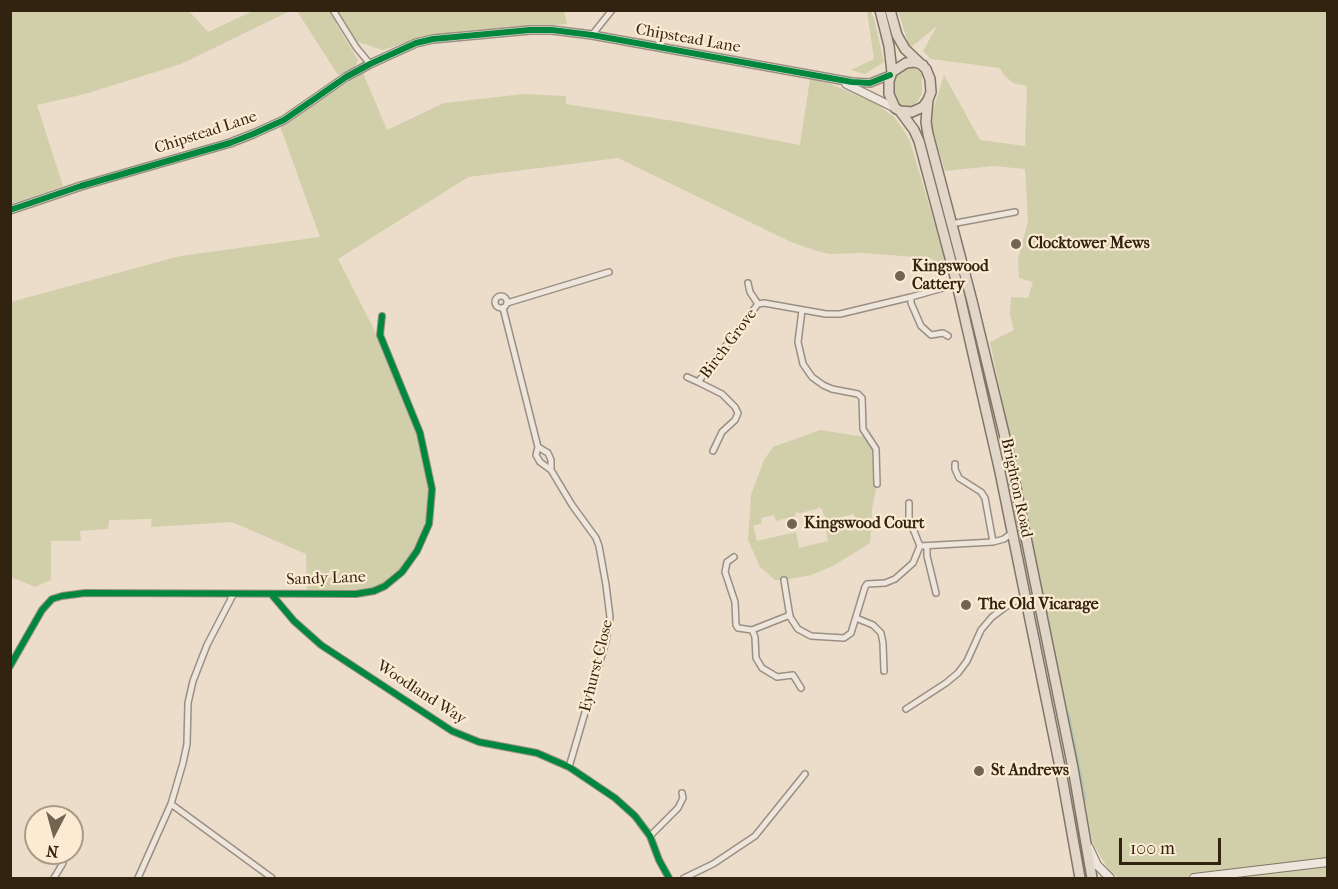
<!DOCTYPE html>
<style>
body{margin:0}
#map{position:relative;width:1338px;height:889px;overflow:hidden;background:#ebddc9;font-family:"IM FELL French Canon",serif}
canvas{display:block}
.frame{position:absolute;inset:0;border:12px solid #322310;pointer-events:none}
.north{position:absolute;left:24px;top:805px;width:60px;height:60px;box-sizing:border-box;background:#fbebd3;border:2px solid #ab9b85;border-radius:50%;rotate:186deg;font-size:16px;font-weight:700;line-height:24px;text-align:center;color:#322310}
.north::after{content:'';display:block;margin:auto;width:21px;height:27px;background:#736451;clip-path:polygon(50% 0,100% 100%,50% 72%,0 100%)}
.scale{position:absolute;left:1119px;top:838px;width:102px;height:27px;box-sizing:border-box;border:3px solid #322310;border-top:0;padding-left:8px;font-size:18px;line-height:21px;white-space:nowrap;color:#322310;-webkit-text-stroke:4px #fbebd3;paint-order:stroke}
</style>
<div id="map">
<canvas width="1338" height="889"></canvas>
<div class="frame"></div>
<div class="north">N</div>
<div class="scale">100 m</div>
</div>
<script>
const g = document.querySelector('canvas').getContext('2d');
g.lineJoin = 'round';
function fill(path, color) {
  g.fillStyle = color;
  g.fill(path, 'evenodd');
}
function poly(rows) {
  const path = new Path2D();
  for (const r of rows) {
    if (r.length === 3) {
      path.moveTo(r[0] + r[2], r[1]);
      path.arc(r[0], r[1], r[2], 0, 2 * Math.PI);
      continue;
    }
    path.moveTo(r[0], r[1]);
    for (let i = 2; i < r.length; i += 2) path.lineTo(r[i], r[i + 1]);
  }
  return path;
}
function stroke(path, color, width, dash) {
  g.strokeStyle = color;
  g.lineWidth = width;
  g.lineCap = dash ? 'butt' : 'round';
  g.setLineDash(dash || []);
  g.stroke(path);
}
function label(font, color, halo, rows, align = 'center') {
  g.font = font + ' "IM FELL French Canon",serif';
  g.lineWidth = 4.5;
  g.setLineDash([]);
  g.textBaseline = 'middle';
  g.strokeStyle = halo;
  g.fillStyle = color;
  for (const [text, x, y, turn = 0] of rows) {
    g.save();
    g.translate(x, y);
    g.rotate((+turn || 0) * Math.PI / 180);
    g.textAlign = isNaN(turn) ? turn : align;
    if (halo) g.strokeText(text, 0, 0);
    g.fillText(text, 0, 0);
    g.restore();
  }
}
const green = poly([
 [10,11,189,11,208,32,253,11,290,11,181,64,85,94,37,105,63,186,11,204],
 [297,11,564,11,567,24,463,31,463,32,426,36,383,50,358,42,335,22,358,60,355,68,347,73,338,75],
 [867,11,871,11,874,19,884,62,865,74,851,70,874,59],
 [898,11,1327,11,1327,878,1119,878,1109,870,1093,844,1058,667,990,342,1014,330,1010,315,1011,297,1028,298,1033,282,1019,278,1018,260,1028,221,1025,169,993,166,945,171,930,120,944,75,980,140,1025,146,1027,86,1013,83,1003,74,1000,68,931,59,923,51,937,26,910,48],
 [913,66,922,74,922,94,917,102,912,106,902,107,897,104,892,93,893,80,895,74,903,67],
 [363,73,387,130,444,103,524,94,566,96,566,104,680,122,800,145,810,79,831,84,876,104,893,116,903,129,910,141,949,273,930,258,862,253,829,254,814,250,791,242,618,158,468,177,338,259,382,345,420,433,432,489,429,524,402,572,374,591,307,593,306,554,232,522,151,527,152,519,109,520,108,529,80,531,81,541,51,541,51,580,35,587,11,577,11,302,180,256,320,237,280,126],
 [820,430,865,437,871,441,876,449,877,484,872,509,870,543,833,566,811,575,784,580,775,580,760,567,748,540,751,495,764,460,773,447],
 [818,507,822,509,824,515,827,519,825,525,828,541,799,548,796,532,757,541,753,526,762,523,761,518,774,515,776,521,795,516,796,512,800,513,817,509],
 [854,514,856,525,841,529,839,523,832,525,831,520]
]);
const stream = poly([
 [1069,714,1086,800]
]);
const minor = poly([
 [333,10,356,47,370,64],
 [592,35,612,10],
 [951,224,1015,212],
 [748,283,750,292,758,304],
 [501,302,6],
 [911,297,911,303,921,326,931,335,943,333,948,336],
 [507,303,609,272],
 [503,308,538,447],
 [802,310,798,342,803,364,812,377,823,385,832,389,858,394,862,398,863,429,876,449,877,484],
 [687,377,698,382],
 [713,451,722,432,735,420,738,413,735,407,722,394,698,382,758,304,764,303,826,314,840,314,911,297,957,284],
 [955,464,955,469,959,478,981,492,985,498,993,542],
 [551,470,551,460,548,453,538,447,536,455,540,462,551,470,572,505,596,538,599,546,606,585,610,617,606,641,569,767],
 [909,503,909,519,920,546],
 [927,546,927,556,936,593],
 [734,557,727,562,725,572,735,602,736,625,738,628,752,630,790,615],
 [784,580,790,617,798,629,811,636,844,638,851,633,865,587,867,584,885,583,895,579,913,563,920,546,993,542,1004,539,1013,532],
 [272,595,294,621,321,645,452,731,479,742,537,753,569,767,615,798,635,816,650,836,659,860,669,878],
 [856,618,873,625,881,633,883,643,884,671],
 [752,630,755,637,756,658,762,668,777,677,793,675,801,688],
 [10,666,42,610,52,599,62,596,85,593,356,594,374,591,385,586,402,572,417,551,429,524,432,489,420,433,380,335,382,316],
 [906,709,946,683,958,673,967,661,981,630,992,617,1011,603,1025,598],
 [171,804,272,878],
 [650,836,678,808,683,798,682,793],
 [54,878,63,863,63,853],
 [138,878,171,804,183,763,187,744,188,703,193,681,207,645,233,595],
 [684,878,713,864,755,836,805,774]
]);
const tertiary = poly([
 [846,84,895,108],
 [10,210,81,186,230,143,253,134,284,120,346,77,370,64,416,43,433,39,530,30,552,30,592,35,852,82,870,83,890,75]
]);
const secondary = poly([
 [1089,848,1097,865,1110,878],
 [1194,878,1328,862]
]);
const trunk = poly([
 [880,10,889,46,892,72],
 [890,10,897,35,905,49,926,69,930,79,931,92,928,100,923,107,912,112,900,111],
 [923,65,915,62,906,63,892,72,889,81,889,94,895,108,900,111,914,130,919,141,957,284,1000,472,1062,777,1080,878],
 [928,100,926,122,928,134,972,301,1009,454,1073,768,1092,878]
]);
const cycleway = poly([
 [10,210,81,186,230,143,253,134,284,120,346,77,370,64,416,43,433,39,530,30,552,30,592,35,852,82,870,83,890,75],
 [272,595,294,621,321,645,452,731,479,742,537,753,569,767,615,798,635,816,650,836,659,860,669,878],
 [10,666,42,610,52,599,62,596,85,593,356,594,374,591,385,586,402,572,417,551,429,524,432,489,420,433,380,335,382,316]
]);
const markers = [
 [1016,244,6,"#736451"],
 [900,276,6,"#736451"],
 [792,524,6,"#736451"],
 [966,605,6,"#736451"],
 [979,771,6,"#736451"]
];
const streetNames = [
 ["Chipstead Lane",688,39,10],
 ["Chipstead Lane",206,133,-18],
 ["Birch Grove",729,344,-53],
 ["Brighton Road",1016,488,78],
 ["Sandy Lane",326,579,-2],
 ["Eyhurst Close",597,666,-76],
 ["Woodland Way",421,693,33]
];
const poiNames = [
 ["Clocktower Mews",1028,244],
 ["Kingswood",912,267],
 ["Cattery",912,285],
 ["Kingswood Court",804,524],
 ["The Old Vicarage",978,605],
 ["St Andrews",991,771]
];
fill(green, '#d1ceaa');
stroke(stream, '#b5c7ba', 2);
stroke(minor, '#9a8f82', 8);
stroke(tertiary, '#9a8f82', 10);
stroke(secondary, '#7f7669', 10);
stroke(trunk, '#7f7669', 12);
stroke(minor, '#eee6dd', 5);
stroke(tertiary, '#eee6dd', 7);
stroke(secondary, '#eee6dd', 8);
stroke(trunk, '#e1d6c7', 9);
stroke(cycleway, '#00873e', 6);
for (const [x, y, r, color] of markers) {
  const dot = new Path2D();
  dot.arc(x, y, r, 0, 2 * Math.PI);
  g.fillStyle = color;
  g.fill(dot);
  stroke(dot, '#fbebd3', 2);
}
label('16px', '#322310', '#fbebd3', streetNames);
label('bold 16px', '#322310', '#fbebd3', poiNames, 'left');
</script>
